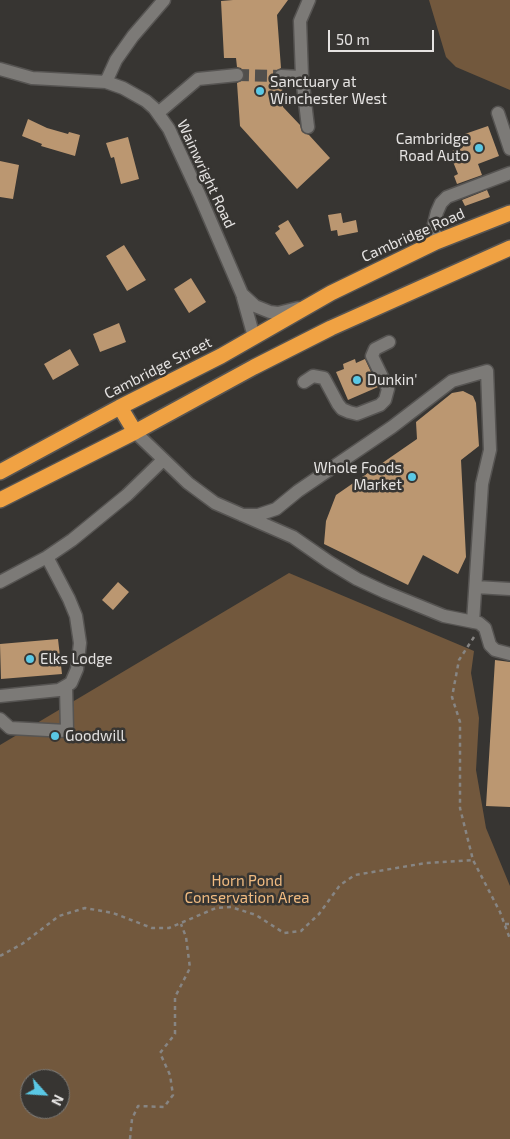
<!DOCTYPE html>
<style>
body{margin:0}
#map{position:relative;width:510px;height:1139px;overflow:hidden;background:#373532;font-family:"Exo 2",sans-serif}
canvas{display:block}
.north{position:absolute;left:20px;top:1069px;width:50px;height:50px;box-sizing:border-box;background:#373532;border:1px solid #7d7b78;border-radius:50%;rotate:116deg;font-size:14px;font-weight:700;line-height:20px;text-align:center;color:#e5e3e2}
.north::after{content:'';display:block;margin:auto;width:18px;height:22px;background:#5ac8e5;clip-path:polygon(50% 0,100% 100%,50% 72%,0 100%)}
.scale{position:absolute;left:328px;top:30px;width:106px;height:22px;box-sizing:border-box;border:2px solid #e5e3e2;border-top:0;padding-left:6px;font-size:15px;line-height:18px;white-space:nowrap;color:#e5e3e2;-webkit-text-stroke:4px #373532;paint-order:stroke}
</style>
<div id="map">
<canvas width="510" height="1139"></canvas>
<div class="north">N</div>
<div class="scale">50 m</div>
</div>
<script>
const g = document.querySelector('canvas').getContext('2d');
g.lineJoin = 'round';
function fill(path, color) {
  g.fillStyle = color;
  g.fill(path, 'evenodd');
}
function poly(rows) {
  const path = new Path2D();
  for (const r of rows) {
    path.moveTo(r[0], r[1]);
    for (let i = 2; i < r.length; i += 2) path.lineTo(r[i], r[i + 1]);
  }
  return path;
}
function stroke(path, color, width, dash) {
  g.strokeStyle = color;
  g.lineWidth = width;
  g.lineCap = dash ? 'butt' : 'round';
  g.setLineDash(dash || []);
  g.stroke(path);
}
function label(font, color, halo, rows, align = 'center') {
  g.font = font + ' "Exo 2",sans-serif';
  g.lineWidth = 5;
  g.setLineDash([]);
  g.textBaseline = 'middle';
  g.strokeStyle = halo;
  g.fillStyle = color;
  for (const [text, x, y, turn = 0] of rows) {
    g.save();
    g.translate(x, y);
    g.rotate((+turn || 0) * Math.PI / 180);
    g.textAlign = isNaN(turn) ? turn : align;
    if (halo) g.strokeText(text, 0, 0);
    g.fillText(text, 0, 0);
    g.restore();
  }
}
const green = poly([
 [429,0,510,0,510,90,456,67,446,57],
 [289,573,474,651,471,673,479,718,476,770,486,828,510,886,510,1139,0,1139,0,745],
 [30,1079,60,1079,60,1109,30,1109]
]);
const building = poly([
 [233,0,288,0,277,15,281,68,274,72,274,79,277,83,282,84,283,107,300,125,302,132,309,135,330,158,297,189,240,126,237,83,244,79,245,74,241,68,237,67,236,58,224,58,221,1],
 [28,119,47,128,68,134,69,132,80,135,75,156,41,146,42,144,22,136],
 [488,126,499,156,478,164,482,175,457,184,454,176,458,174,449,152,463,147,459,136],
 [128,137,139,179,121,184,114,157,111,158,106,143],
 [0,161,19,165,13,199,0,197],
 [487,190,490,197,465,206,462,200],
 [341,213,343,223,356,220,358,232,338,236,337,230,331,231,328,215],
 [288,220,304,246,289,255,275,233,280,229,278,226],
 [124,245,146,280,127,291,106,256],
 [191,278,206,302,189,313,174,289],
 [119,323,126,342,100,352,93,334],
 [70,349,79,365,53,380,44,364],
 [355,359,356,363,365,359,378,387,348,400,336,372,344,369,343,364],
 [463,391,473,396,476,403,479,446,461,460,466,557,458,574,423,555,408,585,324,544,326,521,336,495,417,439,416,422,452,393],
 [118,582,129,592,113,610,102,600],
 [58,639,62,674,1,679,0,644],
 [495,660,510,662,510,807,486,806]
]);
const minorTunnel = poly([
 [237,75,281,76]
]);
const path = poly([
 [474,637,459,660,452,697,460,722,460,808,473,860,500,912,510,939],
 [505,924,510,924],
 [0,956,22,944,59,916,85,908,113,913,152,928,169,928,216,908,231,907,256,915,284,933,301,931,319,914,340,885,355,875,426,863,473,860],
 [130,1139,132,1119,138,1106,164,1107,173,1095,170,1075,160,1053,175,1034,175,997,190,968,186,937,181,924]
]);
const minor = poly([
 [0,69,32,78,106,82,123,88,146,101,154,108,169,129,199,194,242,294,254,337],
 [281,76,302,77],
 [106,82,116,60,133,36,164,0],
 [158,113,198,79,237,75],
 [498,113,510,149],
 [308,127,302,77,300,21,309,0],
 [436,242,434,224,437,212,441,203,447,197,510,173],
 [242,294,255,306,270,312,278,313,298,308],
 [304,382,313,376,324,378,338,404,342,409,349,412,357,414,380,405,385,400,388,389,372,356,375,349,389,342],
 [135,432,188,483,215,503,293,537,329,562,357,579,385,592,444,616,479,623,485,628,490,645,495,650,510,654],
 [242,515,258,515,276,509,298,491,392,427,452,381,487,371,490,450,482,484,473,622],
 [0,582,47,557,72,540,127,495,163,460],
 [476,587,510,589],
 [0,696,59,690,71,683,77,669,80,643,76,616,69,599,47,557],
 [0,719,10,728,67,731,66,687]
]);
const highway = poly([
 [120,407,135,432],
 [0,472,120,407,221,356,331,293,436,242,510,213],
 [0,500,135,432,254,367,331,328,510,248]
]);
const markers = [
 [260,91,5,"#5ac8e5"],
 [479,148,5,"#5ac8e5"],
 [357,380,5,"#5ac8e5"],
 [412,477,5,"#5ac8e5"],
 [30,659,5,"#5ac8e5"],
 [55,736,5,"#5ac8e5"]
];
const poiNames = [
 ["Sanctuary at",270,82],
 ["Winchester West",270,99],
 ["Cambridge",469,139,"right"],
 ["Road Auto",469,156,"right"],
 ["Dunkin'",367,380],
 ["Whole Foods",402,468,"right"],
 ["Market",402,485,"right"],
 ["Elks Lodge",40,659],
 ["Goodwill",65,736]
];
const streetNames = [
 ["Wainwright Road",206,174,65],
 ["Cambridge Road",413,235,-24],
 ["Cambridge Street",158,368,-27]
];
const parkNames = [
 ["Horn Pond",247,881],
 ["Conservation Area",247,898]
];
fill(green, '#72583d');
fill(building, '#bb9771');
stroke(minorTunnel, '#514f4c', 12, [12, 6]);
stroke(minor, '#565452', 15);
stroke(highway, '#565452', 18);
stroke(path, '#878583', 2.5, [4, 4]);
stroke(minor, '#7c7a77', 12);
stroke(highway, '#f0a243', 15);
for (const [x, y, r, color] of markers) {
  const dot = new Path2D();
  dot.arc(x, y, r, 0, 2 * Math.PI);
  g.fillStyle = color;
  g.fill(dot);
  stroke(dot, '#373532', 2);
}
label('15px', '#e5e3e2', '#373532', poiNames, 'left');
label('15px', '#e5e3e2', '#373532', streetNames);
label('15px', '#f1bb81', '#373532', parkNames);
</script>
